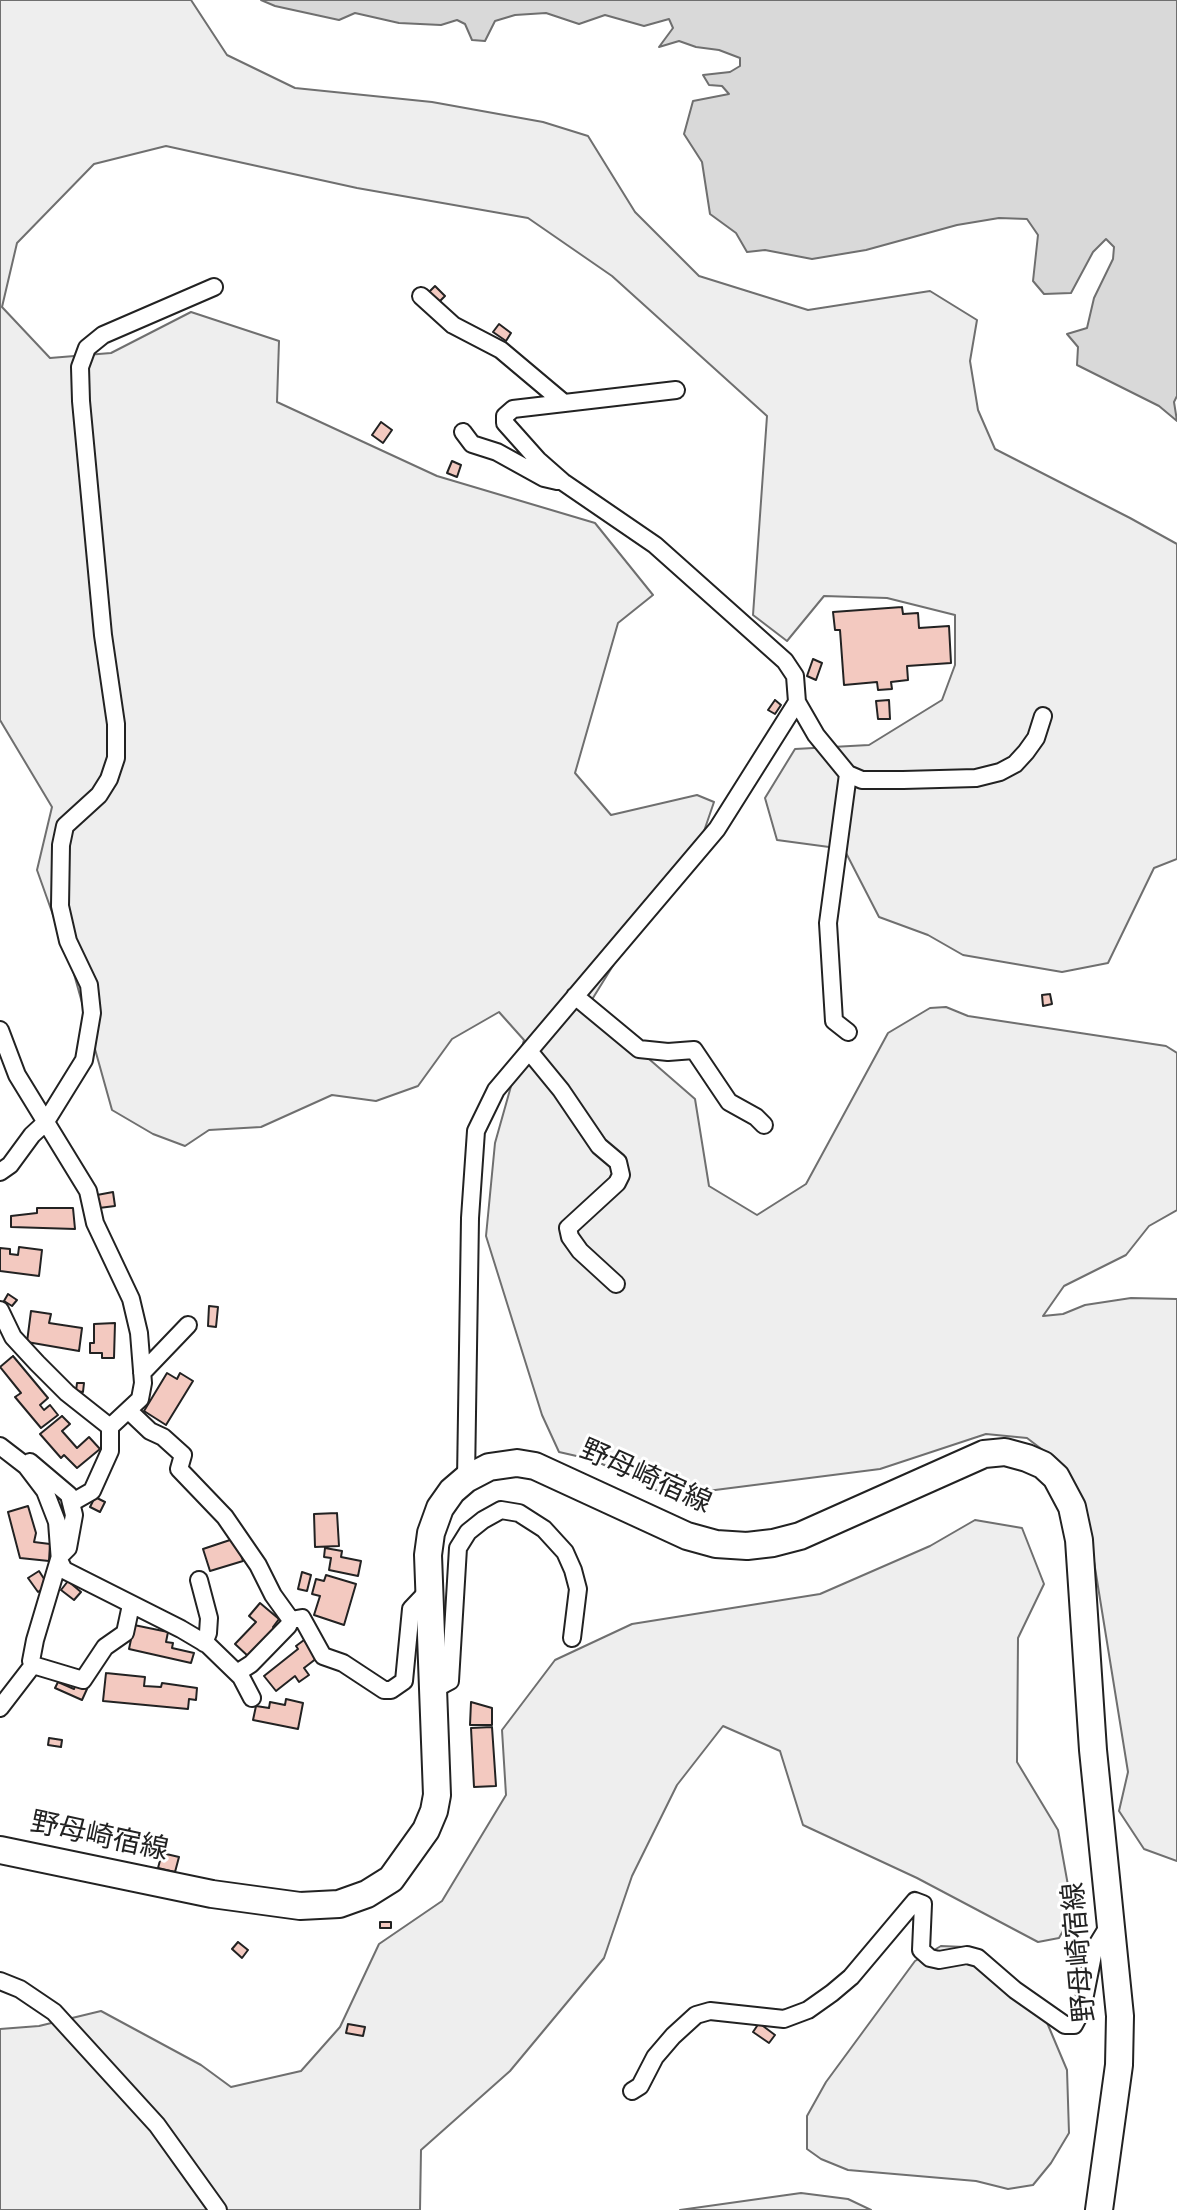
<!DOCTYPE html>
<meta charset="utf-8">
<style>
body{margin:0}
canvas{display:block;background:#fff}
</style>
<canvas width="1177" height="2210"></canvas>
<script>
const g = document.querySelector('canvas').getContext('2d');
g.lineJoin = 'round';
function fill(path, color) {
  g.fillStyle = color;
  g.fill(path, 'evenodd');
}
function poly(rows) {
  const path = new Path2D();
  for (const r of rows) {
    path.moveTo(r[0], r[1]);
    for (let i = 2; i < r.length; i += 2) path.lineTo(r[i], r[i + 1]);
  }
  return path;
}
function stroke(path, color, width, dash) {
  g.strokeStyle = color;
  g.lineWidth = width;
  g.lineCap = dash ? 'butt' : 'round';
  g.setLineDash(dash || []);
  g.stroke(path);
}
function label(font, color, halo, rows, align = 'center') {
  g.font = font + ' Jost,"Noto Sans JP",sans-serif';
  g.lineWidth = 6;
  g.setLineDash([]);
  g.textBaseline = 'middle';
  g.strokeStyle = halo;
  g.fillStyle = color;
  for (const [text, x, y, turn = 0] of rows) {
    g.save();
    g.translate(x, y);
    g.rotate((+turn || 0) * Math.PI / 180);
    g.textAlign = isNaN(turn) ? turn : align;
    if (halo) g.strokeText(text, 0, 0);
    g.fillText(text, 0, 0);
    g.restore();
  }
}
const green = poly([
 [0,0,191,0,227,55,295,88,432,102,543,122,588,136,635,212,699,276,808,310,930,291,977,320,970,361,978,410,995,449,1130,518,1177,544,1177,859,1154,868,1108,963,1062,972,963,955,928,935,879,917,844,849,777,840,765,798,795,749,869,745,942,700,955,665,955,615,887,598,824,596,787,641,753,615,767,416,612,276,528,218,357,188,166,146,94,164,17,243,2,307,50,358,111,353,191,312,279,341,277,402,437,476,595,523,653,595,618,623,575,773,611,815,697,795,714,802,702,837,669,875,588,1006,695,1099,709,1186,757,1215,806,1184,888,1033,930,1008,946,1007,968,1016,1166,1046,1177,1053,1177,1210,1149,1226,1126,1255,1064,1286,1043,1316,1063,1314,1085,1305,1131,1298,1177,1299,1177,1861,1144,1849,1119,1811,1128,1772,1090,1537,1065,1467,1027,1438,986,1434,880,1469,668,1496,594,1460,559,1452,542,1415,486,1236,495,1143,524,1040,499,1012,452,1039,418,1086,376,1101,332,1095,261,1127,209,1130,185,1146,153,1134,112,1110,74,974,37,870,52,807,0,720,0,0],
 [975,1520,1022,1528,1044,1584,1018,1638,1017,1762,1058,1830,1073,1913,1059,1938,1038,1942,917,1878,803,1825,780,1751,723,1726,677,1785,632,1876,604,1958,510,2071,421,2150,420,2210,0,2210,0,2029,39,2026,101,2011,201,2065,231,2087,301,2071,340,2027,379,1944,442,1901,506,1795,502,1730,555,1660,632,1624,820,1594,930,1546,975,1520],
 [941,1946,965,1947,1003,1972,1040,2006,1067,2070,1069,2133,1051,2163,1033,2185,1008,2189,976,2181,848,2170,821,2159,807,2149,807,2116,826,2082,915,1961,941,1946],
 [801,2193,848,2199,871,2210,680,2210,801,2193]
]);
const water = poly([
 [261,0,1177,0,1177,396,1174,402,1177,421,1159,406,1077,365,1078,347,1067,334,1087,328,1094,298,1113,259,1114,247,1106,239,1093,252,1071,293,1044,294,1033,281,1038,235,1027,219,999,218,957,225,866,250,812,259,765,250,747,252,736,233,710,214,702,162,684,134,693,101,729,94,722,86,709,85,703,75,730,72,740,66,740,58,719,50,696,47,679,41,659,47,673,28,669,19,644,26,605,15,579,24,546,13,515,15,495,21,485,41,472,40,465,24,457,20,441,25,399,23,355,13,339,20,275,6,261,0]
]);
const building = poly([
 [435,286,445,296,438,303,428,293,435,286],
 [499,324,511,333,506,341,493,332,499,324],
 [381,422,392,430,383,443,372,435,381,422],
 [452,461,461,465,457,477,447,473,452,461],
 [902,607,903,614,918,613,919,628,949,626,951,663,907,666,908,680,891,682,892,689,878,690,877,682,844,685,840,630,835,630,833,612,902,607],
 [813,659,822,663,816,680,807,676,813,659],
 [775,700,781,705,775,714,768,710,775,700],
 [889,700,890,719,878,719,876,701,889,700],
 [1050,994,1052,1004,1043,1006,1042,995,1050,994],
 [113,1192,115,1206,99,1208,97,1195,113,1192],
 [37,1208,73,1208,75,1229,11,1227,11,1216,37,1213,37,1208],
 [19,1247,42,1250,39,1276,0,1271,0,1248,10,1249,10,1254,18,1255,19,1247],
 [8,1294,17,1300,12,1306,4,1301,8,1294],
 [209,1306,218,1307,216,1327,208,1326,209,1306],
 [31,1311,51,1314,49,1323,82,1328,79,1351,27,1342,31,1311],
 [115,1323,114,1358,102,1358,102,1353,90,1353,90,1343,94,1343,94,1324,115,1323],
 [13,1356,48,1398,40,1405,44,1410,50,1405,58,1415,41,1428,15,1397,21,1393,0,1367,13,1356],
 [167,1373,177,1379,180,1373,193,1381,166,1425,144,1411,167,1373],
 [77,1383,84,1383,83,1392,76,1391,77,1383],
 [62,1416,70,1424,62,1431,77,1448,89,1437,100,1449,77,1468,64,1455,61,1458,40,1434,62,1416],
 [95,1497,105,1502,100,1512,90,1507,95,1497],
 [28,1506,36,1533,34,1542,50,1544,49,1561,20,1558,8,1512,28,1506],
 [337,1513,339,1546,315,1547,314,1514,337,1513],
 [236,1538,243,1561,210,1571,203,1549,236,1538],
 [325,1548,342,1551,341,1557,361,1561,358,1576,329,1570,331,1558,324,1557,325,1548],
 [39,1571,48,1585,38,1592,28,1578,39,1571],
 [302,1572,311,1575,307,1591,298,1589,302,1572],
 [326,1575,356,1584,344,1625,314,1615,320,1596,312,1594,316,1579,324,1581,326,1575],
 [68,1581,81,1592,74,1600,61,1590,68,1581],
 [260,1603,279,1619,273,1627,275,1629,249,1657,235,1644,256,1622,249,1616,260,1603],
 [134,1625,168,1632,166,1642,173,1643,172,1648,194,1653,191,1663,129,1649,134,1625],
 [304,1640,317,1658,304,1668,309,1675,299,1682,295,1676,276,1691,264,1676,298,1649,296,1646,304,1640],
 [106,1673,145,1677,144,1686,161,1687,162,1683,197,1688,196,1700,189,1699,188,1709,103,1701,106,1673],
 [58,1682,74,1689,76,1684,87,1689,82,1700,55,1688,58,1682],
 [286,1699,303,1703,298,1729,253,1720,256,1706,269,1708,270,1702,285,1705,286,1699],
 [471,1702,492,1708,492,1725,470,1725,471,1702],
 [492,1727,496,1786,474,1787,471,1728,492,1727],
 [49,1738,62,1740,61,1747,48,1745,49,1738],
 [162,1853,179,1857,175,1872,158,1868,162,1853],
 [380,1922,391,1922,391,1928,380,1928,380,1922],
 [238,1942,248,1950,242,1958,232,1949,238,1942],
 [759,2023,775,2035,769,2043,753,2032,759,2023],
 [348,2024,365,2027,363,2036,346,2033,348,2024]
]);
const minor = poly([
 [421,296,453,325,501,350,564,403],
 [676,390,513,409,505,416,505,423,538,460,563,482,655,545,785,661,795,676,797,702,816,735,848,774,862,780,903,780,976,778,1000,772,1015,764,1026,752,1036,738,1043,716],
 [463,432,472,444,497,452,544,478,557,481],
 [848,774,828,923,834,1021,848,1032],
 [575,996,639,1049,668,1052,694,1050,729,1102,756,1117,764,1125],
 [0,1030,17,1075,88,1191,95,1223,131,1299,139,1333,143,1383,140,1399,110,1427,110,1451,92,1491,71,1503],
 [529,1051,561,1090,599,1146,618,1162,621,1175,617,1183,568,1228,570,1237,580,1251,616,1284],
 [0,1172,10,1165,32,1135,45,1123,84,1060,92,1013,89,985,68,941,60,906,61,845,65,826,99,795,109,779,116,758,116,724,103,635,81,401,80,367,87,348,103,335,214,287],
 [0,1310,13,1337,37,1363,67,1393,110,1427],
 [142,1373,188,1325],
 [129,1411,150,1431,163,1437,183,1455,179,1469,225,1517,258,1565,273,1595,291,1620,302,1618,323,1656,343,1663,384,1690,391,1690,404,1681,411,1609,429,1590],
 [0,1446,26,1466,45,1491,57,1522,60,1562,64,1570,181,1629,208,1645,241,1677,252,1698],
 [30,1462,69,1495,74,1515,68,1548,60,1556,35,1640,31,1661,33,1665],
 [466,1479,470,1218,476,1131,496,1090,717,829,797,702],
 [199,1580,209,1618,208,1633,204,1643],
 [237,1673,251,1664,288,1626,291,1620],
 [433,1690,450,1681,458,1548,468,1532,483,1520,501,1510,519,1513,544,1529,565,1552,573,1570,578,1589,572,1638],
 [0,1708,33,1665,83,1680,105,1647,125,1633,131,1605],
 [0,1981,20,1989,54,2012,157,2125,218,2210],
 [632,2091,640,2086,655,2057,673,2036,696,2015,710,2011,784,2019,808,2010,832,1993,851,1977,915,1901,923,1904,921,1950,930,1958,939,1960,967,1955,978,1958,1015,1990,1065,2025,1074,2025,1082,2010,1094,1950,1111,1922]
]);
const primary = poly([
 [0,1850,212,1894,300,1906,339,1904,367,1894,391,1879,426,1830,434,1811,437,1795,428,1555,431,1533,440,1508,452,1491,466,1479,489,1467,517,1463,535,1466,687,1536,716,1544,747,1546,773,1543,800,1536,984,1454,1005,1452,1027,1458,1043,1465,1056,1477,1072,1507,1079,1540,1093,1750,1120,2016,1119,2065,1099,2210]
]);
const streetNames = [
 ["野母崎宿線",645,1478,24],
 ["野母崎宿線",99,1838,12],
 ["野母崎宿線",1081,1952,-95]
];
fill(green, '#eee');
stroke(green, '#6f6f6f', 2);
fill(water, '#d9d9d9');
stroke(water, '#6f6f6f', 2);
fill(building, '#f3c9c0');
stroke(building, '#222', 2);
stroke(minor, '#222', 20);
stroke(primary, '#222', 30);
stroke(minor, '#fff', 16);
stroke(primary, '#fff', 26);
label('28px', '#222', '#fff', streetNames);
</script>
